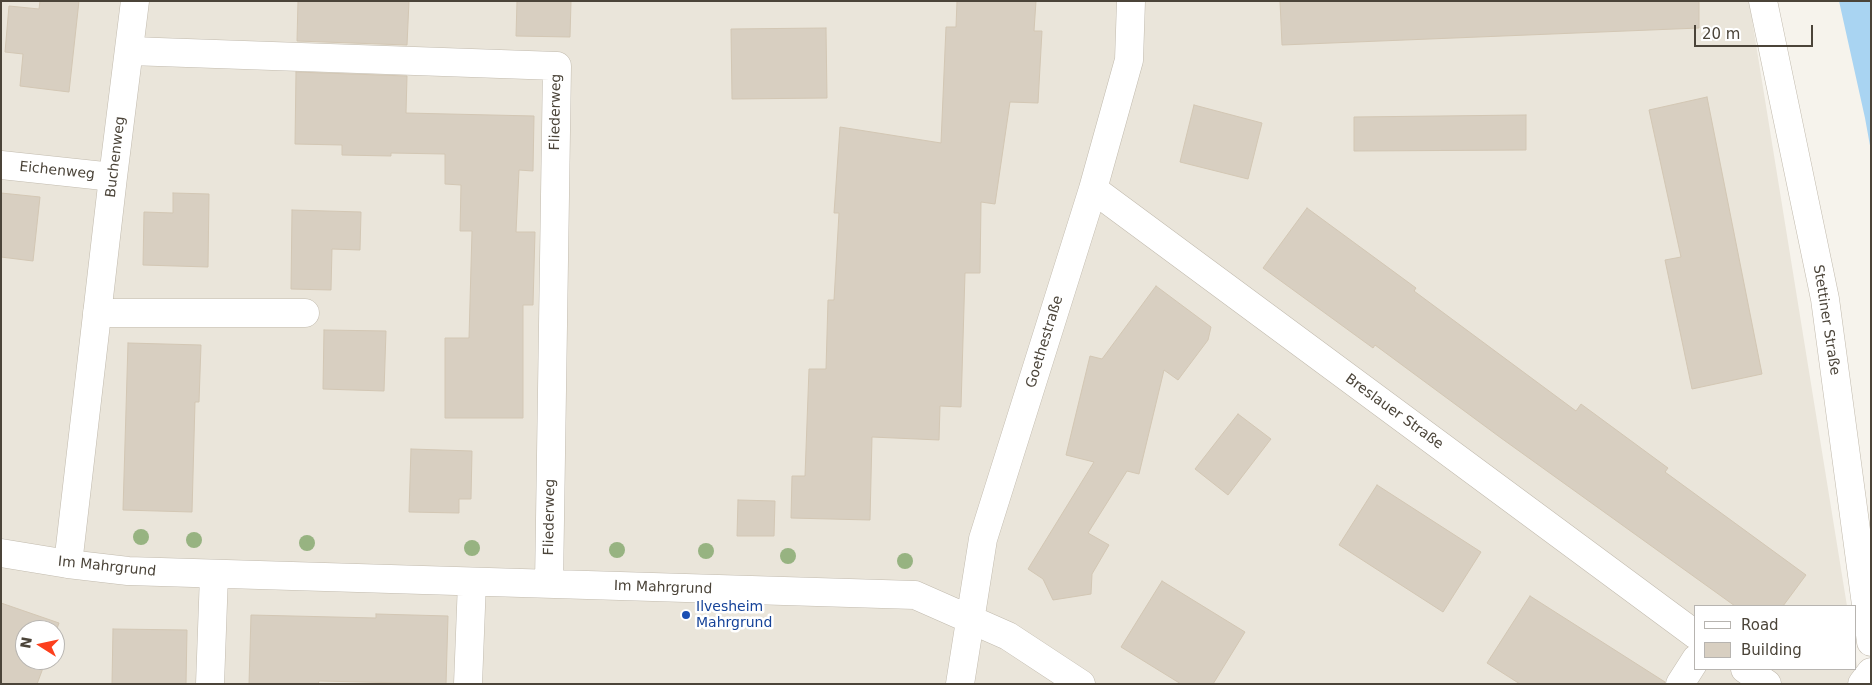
<!DOCTYPE html>
<meta charset="utf-8">
<style>
body{margin:0}
#map{position:relative;width:1872px;height:685px;overflow:hidden;background:#f6f3ec;font-family:"DejaVu Sans",sans-serif}
canvas{display:block}
.frame{position:absolute;inset:0;border:2px solid #4b4439;pointer-events:none}
.legend{position:absolute;left:1694px;top:605px;width:162px;height:65px;box-sizing:border-box;background:#fff;border:1px solid #b7b4b0;margin:0;padding:6px 9px;list-style:none;font-size:15px;color:#4b4439}
.legend li{display:flex;align-items:center;gap:10px;height:25px}
.legend b{width:25px;border:1px solid #b7b4b0}
.north{position:absolute;left:15px;top:620px;width:50px;height:50px;box-sizing:border-box;background:#fff;border:1px solid #b7b4b0;border-radius:50%;rotate:280deg;font-size:14px;font-weight:700;line-height:20px;text-align:center;color:#4b4439}
.north::after{content:'';display:block;margin:auto;width:18px;height:22px;background:#fc3f1d;clip-path:polygon(50% 0,100% 100%,50% 72%,0 100%)}
.scale{position:absolute;left:1694px;top:25px;width:119px;height:22px;box-sizing:border-box;border:2px solid #4b4439;border-top:0;padding-left:6px;font-size:15px;line-height:18px;white-space:nowrap;color:#4b4439;-webkit-text-stroke:4px #fff;paint-order:stroke}
</style>
<div id="map">
<canvas width="1872" height="685"></canvas>
<div class="frame"></div>
<ul class="legend">
<li><b style="height:6px;background:#fff"></b>Road</li>
<li><b style="height:14px;background:#d8cfc1"></b>Building</li>
</ul>
<div class="north">N</div>
<div class="scale">20 m</div>
</div>
<script>
const g = document.querySelector('canvas').getContext('2d');
g.lineJoin = 'round';
function fill(path, color) {
  g.fillStyle = color;
  g.fill(path, 'evenodd');
}
function poly(rows) {
  const path = new Path2D();
  for (const r of rows) {
    path.moveTo(r[0], r[1]);
    for (let i = 2; i < r.length; i += 2) path.lineTo(r[i], r[i + 1]);
  }
  return path;
}
function stroke(path, color, width, dash) {
  g.strokeStyle = color;
  g.lineWidth = width;
  g.lineCap = dash ? 'butt' : 'round';
  g.setLineDash(dash || []);
  g.stroke(path);
}
function label(font, color, halo, rows, align = 'center') {
  g.font = font + ' "DejaVu Sans",sans-serif';
  g.lineWidth = 5;
  g.setLineDash([]);
  g.textBaseline = 'middle';
  g.strokeStyle = halo;
  g.fillStyle = color;
  for (const [text, x, y, turn = 0] of rows) {
    g.save();
    g.translate(x, y);
    g.rotate((+turn || 0) * Math.PI / 180);
    g.textAlign = isNaN(turn) ? turn : align;
    if (halo) g.strokeText(text, 0, 0);
    g.fillText(text, 0, 0);
    g.restore();
  }
}
const residential = poly([
 [1,1,1749,1,1847,606,1696,606,1696,669,1856,669,1856,660,1861,684,1,684],
 [25,630,55,630,55,660,25,660]
]);
const water = poly([
 [1839,1,1871,1,1871,151,1865,118]
]);
const building = poly([
 [40,1,79,1,69,92,20,86,23,54,5,52,9,6,39,9,40,1],
 [298,1,409,1,407,45,297,41,298,1],
 [517,1,571,1,570,37,516,36,517,1],
 [957,1,1036,1,1034,31,1042,31,1038,103,1010,102,995,204,981,202,980,273,965,273,961,407,940,406,939,440,872,437,870,520,791,518,792,476,805,476,809,369,826,369,828,300,834,300,839,213,834,213,840,127,941,143,946,27,956,27,957,1],
 [1280,1,1699,1,1699,28,1282,45,1280,1],
 [826,28,827,98,732,99,731,29,826,28],
 [296,72,407,76,406,113,534,116,533,171,519,170,516,232,535,232,533,305,523,305,523,418,445,418,445,338,469,338,472,231,460,231,461,185,445,184,445,154,391,153,391,156,342,155,342,145,295,144,296,72],
 [1707,97,1762,374,1692,389,1665,260,1681,257,1649,110,1707,97],
 [1194,105,1262,123,1248,179,1180,162,1194,105],
 [1526,115,1526,150,1354,151,1354,117,1526,115],
 [1,193,40,197,33,261,1,257,1,193],
 [173,193,209,194,208,267,143,265,144,212,173,213,173,193],
 [1307,208,1416,288,1414,291,1576,411,1581,404,1668,468,1665,472,1806,575,1783,606,1735,606,1501,438,1375,345,1373,348,1263,268,1307,208],
 [292,210,361,212,360,250,332,249,331,290,291,289,292,210],
 [1156,286,1211,327,1208,340,1178,380,1164,370,1139,474,1127,471,1088,533,1109,545,1092,574,1091,594,1053,600,1043,579,1028,569,1094,462,1066,455,1090,356,1102,359,1156,286],
 [324,330,386,331,384,391,323,389,324,330],
 [128,343,201,345,199,402,195,402,192,512,123,510,128,343],
 [1238,414,1271,439,1228,495,1195,469,1238,414],
 [411,449,472,451,471,499,459,499,459,513,409,512,411,449],
 [1377,485,1481,552,1443,612,1339,545,1377,485],
 [738,500,775,501,774,536,737,536,738,500],
 [1162,581,1245,632,1213,684,1181,684,1121,647,1162,581],
 [1530,596,1665,682,1664,684,1520,684,1487,663,1530,596],
 [1,603,59,623,55,634,55,630,25,630,25,660,46,660,37,684,1,684,1,603],
 [376,614,448,616,446,684,319,681,318,684,249,684,251,615,376,618,376,614],
 [113,629,187,630,186,684,112,684,113,629]
]);
const street = poly([
 [1763,1,1825,299,1871,642],
 [130,51,557,66,549,584],
 [1,165,113,177],
 [1093,189,1696,635],
 [97,313,305,313],
 [1,553,68,564,128,571,915,595,1008,636,1081,684],
 [68,564,113,177,135,1],
 [1745,669,1767,684],
 [210,684,214,575],
 [468,684,472,582],
 [960,684,983,539,1093,189,1129,60,1131,1],
 [1680,684,1696,659],
 [1862,684,1871,672]
]);
const trees = [
 [141,537],
 [194,540],
 [307,543],
 [472,548],
 [617,550],
 [706,551],
 [788,556],
 [905,561]
];
const markers = [
 [686,615,5,"#1a4fb4"]
];
const streetNames = [
 ["Fliederweg",556,112,-89],
 ["Buchenweg",116,157,-83],
 ["Eichenweg",57,171,6],
 ["Stettiner Straße",1826,320,81],
 ["Goethestraße",1045,342,-73],
 ["Breslauer Straße",1394,412,36],
 ["Fliederweg",550,517,-89],
 ["Im Mahrgrund",107,567,6],
 ["Im Mahrgrund",663,588,2]
];
const transitNames = [
 ["Ilvesheim",696,607],
 ["Mahrgrund",696,623]
];
fill(residential, '#eae5da');
fill(water, '#a9d4f2');
fill(building, '#d8cfc1');
stroke(building, '#d3c7b4', 1);
stroke(street, '#c2bbae', 29);
stroke(street, '#fff', 28);
g.fillStyle = '#97b381';
for (const [x, y] of trees) {
  g.beginPath();
  g.arc(x, y, 8, 0, 2 * Math.PI);
  g.fill();
}
for (const [x, y, r, color] of markers) {
  const dot = new Path2D();
  dot.arc(x, y, r, 0, 2 * Math.PI);
  g.fillStyle = color;
  g.fill(dot);
  stroke(dot, '#fff', 2);
}
label('14px', '#4b4439', '#fff', streetNames);
label('14px', '#164399', '#fff', transitNames, 'left');
</script>
